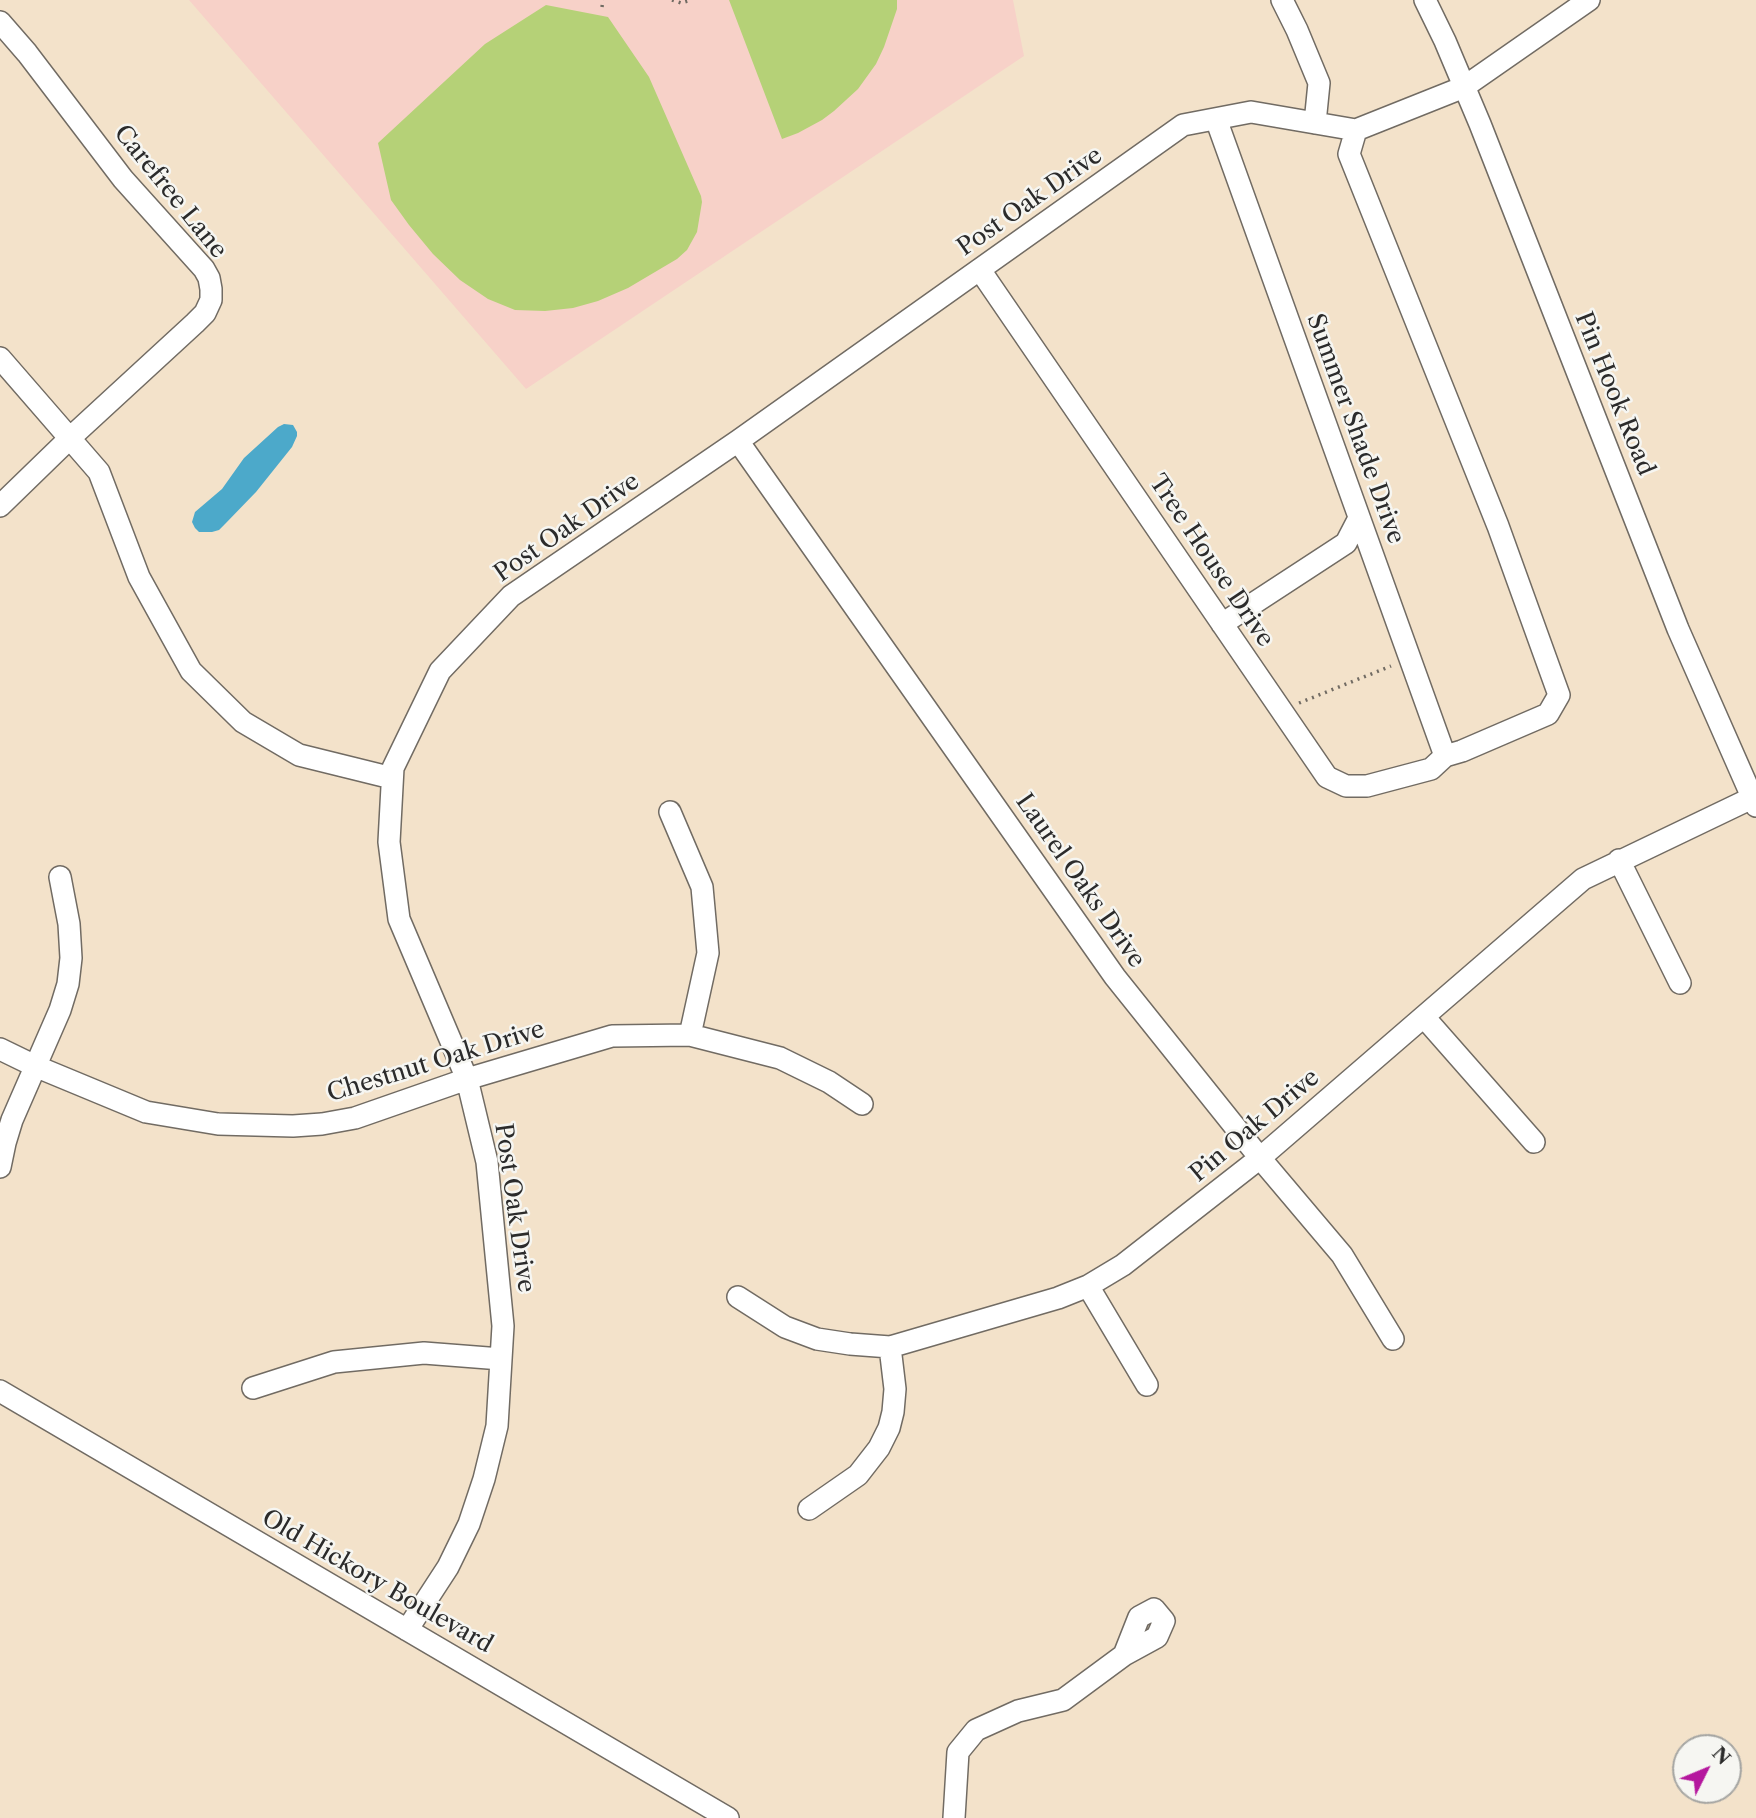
<!DOCTYPE html>
<style>
body{margin:0}
#map{position:relative;width:1756px;height:1818px;overflow:hidden;background:#f3e2ca;font-family:"Libre Caslon Text",serif}
canvas{display:block}
.north{position:absolute;left:1672px;top:1734px;width:70px;height:70px;box-sizing:border-box;background:#f6f6f2;border:2px solid #a5a5a2;border-radius:50%;rotate:47deg;font-size:19px;font-weight:700;line-height:28px;text-align:center;color:#2b2b2b}
.north::after{content:'';display:block;margin:auto;width:24px;height:32px;background:#b5179e;clip-path:polygon(50% 0,100% 100%,50% 72%,0 100%)}
</style>
<div id="map">
<canvas width="1756" height="1818"></canvas>
<div class="north">N</div>
</div>
<script>
const g = document.querySelector('canvas').getContext('2d');
g.lineJoin = 'round';
function fill(path, color) {
  g.fillStyle = color;
  g.fill(path, 'evenodd');
}
function poly(rows) {
  const path = new Path2D();
  for (const r of rows) {
    path.moveTo(r[0], r[1]);
    for (let i = 2; i < r.length; i += 2) path.lineTo(r[i], r[i + 1]);
  }
  return path;
}
function stroke(path, color, width, dash) {
  g.strokeStyle = color;
  g.lineWidth = width;
  g.lineCap = dash ? 'butt' : 'round';
  g.setLineDash(dash || []);
  g.stroke(path);
}
function label(font, color, halo, rows, align = 'center') {
  g.font = font + ' "Libre Caslon Text",serif';
  g.lineWidth = 5;
  g.setLineDash([]);
  g.textBaseline = 'middle';
  g.strokeStyle = halo;
  g.fillStyle = color;
  for (const [text, x, y, turn = 0] of rows) {
    g.save();
    g.translate(x, y);
    g.rotate((+turn || 0) * Math.PI / 180);
    g.textAlign = isNaN(turn) ? turn : align;
    if (halo) g.strokeText(text, 0, 0);
    g.fillText(text, 0, 0);
    g.restore();
  }
}
const built = poly([
 [189,0,1013,0,1024,56,526,389]
]);
const green = poly([
 [729,0,897,0,897,9,884,47,876,64,858,89,834,111,822,120,798,133,782,139],
 [546,5,608,17,649,77,701,196,702,202,697,232,687,250,677,259,628,288,598,301,573,308,545,311,515,310,488,299,460,280,433,254,409,225,391,200,378,143,485,44]
]);
const water = poly([
 [284,424,293,425,297,432,297,436,292,447,256,492,225,524,219,530,212,532,199,532,195,528,192,522,195,512,222,489,244,458,278,427]
]);
const path = poly([
 [672,0,681,3,691,0],
 [602,7,603,0],
 [1299,703,1391,666]
]);
const minor = poly([
 [1282,0,1297,30,1319,83,1315,123],
 [1425,0,1445,41,1480,124,1678,629,1756,806],
 [0,22,27,53,123,179,204,269,209,278,211,289,211,300,205,313,195,323,70,438,0,506],
 [1216,119,1445,756],
 [980,270,1327,777,1346,786,1367,786,1431,769,1445,756,1462,751,1548,714,1559,695,1498,526,1349,154,1356,130],
 [0,358,99,472,139,577,191,671,243,722,299,755,392,778],
 [738,441,1115,977,1260,1158,1342,1255,1393,1339],
 [1222,624,1346,543,1359,518],
 [670,812,702,887,708,953,690,1035],
 [1619,860,1680,983],
 [1424,1017,1534,1142],
 [0,1049,35,1066,146,1112,218,1124,293,1126,322,1124,355,1118,467,1079,612,1036,690,1035,780,1058,829,1082,862,1104],
 [0,1167,5,1143,12,1120,60,1010,68,984,71,958,69,924,60,877],
 [1088,1286,1147,1385],
 [738,1297,785,1327,817,1339,850,1344,890,1347,1058,1298,1088,1286,1123,1265,1260,1158,1583,879,1756,796],
 [253,1388,334,1362,424,1353,501,1359],
 [0,1391,728,1818],
 [809,1509,858,1475,879,1448,889,1428,893,1412,895,1389,890,1347],
 [407,1630,448,1567,469,1524,484,1479,497,1426,503,1326,487,1162,467,1079,399,919,389,842,393,768,440,671,511,596,738,441,1183,125,1251,112,1356,130,1464,87,1589,0],
 [954,1818,958,1752,976,1730,1018,1711,1063,1700,1124,1655,1157,1637,1164,1621,1154,1609,1139,1617,1124,1655]
]);
const streetNames = [
 ["Carefree Lane",170,192,51],
 ["Post Oak Drive",1030,202,-35],
 ["Pin Hook Road",1614,394,68],
 ["Summer Shade Drive",1355,429,70],
 ["Post Oak Drive",567,528,-35],
 ["Tree House Drive",1211,561,56],
 ["Laurel Oaks Drive",1080,881,55],
 ["Chestnut Oak Drive",436,1062,-17],
 ["Pin Oak Drive",1255,1126,-40],
 ["Post Oak Drive",514,1208,82],
 ["Old Hickory Boulevard",377,1582,30]
];
fill(built, '#f7d1c8');
fill(green, '#b5d177');
fill(water, '#4ca9ca');
stroke(minor, '#716b63', 24);
stroke(path, '#716b63', 3.5, [2, 5]);
stroke(minor, '#fff', 21);
label('24px', '#2b2b2b', '#f6f6f2', streetNames);
</script>
